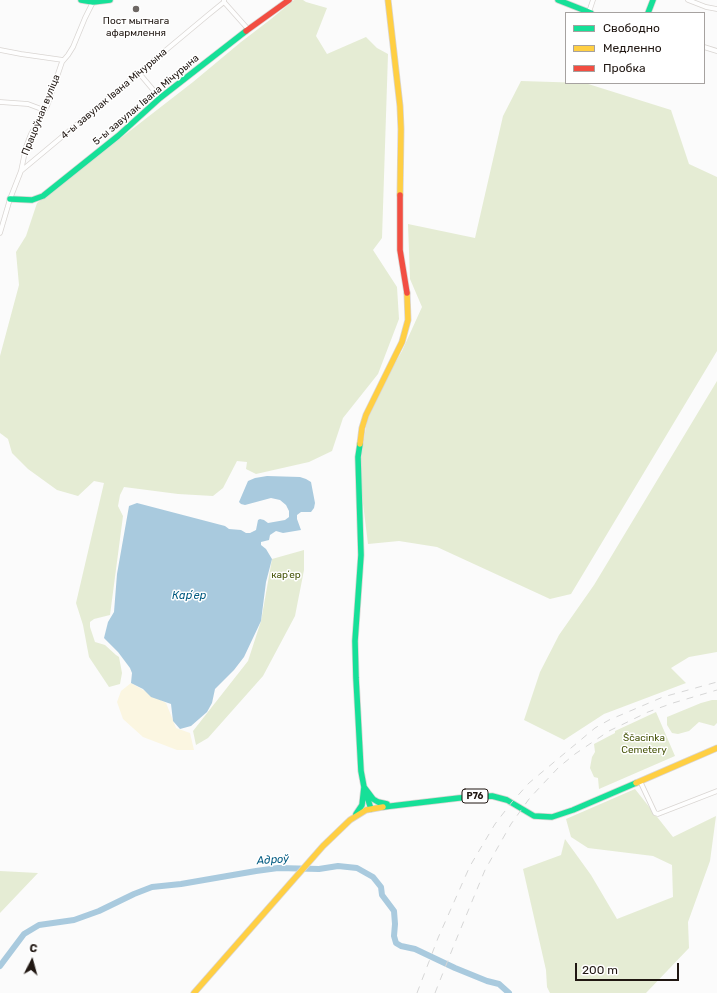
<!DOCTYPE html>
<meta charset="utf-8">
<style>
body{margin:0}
#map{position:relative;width:717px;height:993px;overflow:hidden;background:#fbfbfb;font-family:Rubik,sans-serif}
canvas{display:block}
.legend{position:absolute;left:565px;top:12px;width:140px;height:72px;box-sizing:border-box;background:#fff;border:1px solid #a6a2a0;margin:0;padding:5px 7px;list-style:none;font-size:12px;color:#201712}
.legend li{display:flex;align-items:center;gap:8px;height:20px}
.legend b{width:20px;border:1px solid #a6a2a0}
.north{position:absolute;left:12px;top:941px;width:40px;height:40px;-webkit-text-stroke:3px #fff;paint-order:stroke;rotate:6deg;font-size:11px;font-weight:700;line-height:16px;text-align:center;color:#201712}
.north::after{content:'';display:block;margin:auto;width:14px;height:18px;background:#201712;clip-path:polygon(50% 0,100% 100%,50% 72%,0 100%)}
.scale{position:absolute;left:575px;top:963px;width:104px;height:18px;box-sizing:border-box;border:2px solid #201712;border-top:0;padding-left:5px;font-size:12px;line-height:14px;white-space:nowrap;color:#201712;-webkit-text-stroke:3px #fff;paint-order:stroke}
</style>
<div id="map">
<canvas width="717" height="993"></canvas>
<ul class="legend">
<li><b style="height:5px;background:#16e098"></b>Свободно</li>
<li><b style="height:5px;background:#ffcf43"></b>Медленно</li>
<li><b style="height:5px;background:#f24e42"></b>Пробка</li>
</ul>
<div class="north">С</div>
<div class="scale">200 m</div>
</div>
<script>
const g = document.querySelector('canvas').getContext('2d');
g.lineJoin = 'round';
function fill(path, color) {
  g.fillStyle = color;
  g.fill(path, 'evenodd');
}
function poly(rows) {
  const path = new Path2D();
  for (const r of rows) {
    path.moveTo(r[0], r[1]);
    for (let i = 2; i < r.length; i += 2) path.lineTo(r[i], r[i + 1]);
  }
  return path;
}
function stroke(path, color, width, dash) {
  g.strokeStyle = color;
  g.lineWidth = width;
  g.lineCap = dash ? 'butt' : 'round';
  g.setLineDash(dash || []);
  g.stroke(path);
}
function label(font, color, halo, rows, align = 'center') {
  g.font = font + ' Rubik,sans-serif';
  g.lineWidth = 3;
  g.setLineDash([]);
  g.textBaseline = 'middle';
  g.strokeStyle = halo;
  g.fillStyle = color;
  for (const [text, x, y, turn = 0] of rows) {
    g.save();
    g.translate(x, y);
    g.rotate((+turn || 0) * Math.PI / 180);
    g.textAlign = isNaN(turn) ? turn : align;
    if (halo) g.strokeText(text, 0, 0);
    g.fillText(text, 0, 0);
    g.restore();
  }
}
const green = poly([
 [294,0,303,0,306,2,327,8,316,36,327,54,366,37,377,48,388,54,382,238,373,250,397,287,399,319,378,374,343,418,332,451,309,462,256,474,246,469,247,462,237,461,223,488,213,496,178,494,124,487,120,495,118,506,123,516,110,615,94,619,90,622,90,627,95,642,105,645,116,655,119,657,122,673,120,684,109,687,89,657,83,625,76,603,104,483,94,481,78,496,57,490,28,469,12,453,8,439,0,433,0,356,19,285,16,252,26,236,37,203,193,82,241,42,271,19],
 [521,81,585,83,671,110,689,164,717,177,717,351,571,594,550,599,437,547,399,541,368,544,359,471,369,408,402,351,422,307,410,279,408,224,475,238,503,116],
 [717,381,717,652,689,657,671,668,686,683,604,714,564,740,524,720,540,672,559,635,594,585],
 [304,550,304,570,295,616,263,676,208,738,196,745,193,731,248,661,261,621,272,559],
 [712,700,717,700,717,723,714,726,699,722,689,731,678,734,672,733,667,725,667,717,701,703],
 [656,712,675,756,599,789,598,778,594,777,590,768,592,757,595,752,594,744,615,733,615,731],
 [635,789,673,837,716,816,710,861,688,922,689,948,646,993,550,993,547,987,546,970,523,869,561,855,565,839,591,875,617,919,673,897,672,865,653,856,588,848,571,837,566,819],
 [0,871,38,873,0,913]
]);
const sand = poly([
 [131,683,166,703,176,728,190,733,194,750,177,750,143,737,123,719,117,702,121,691]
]);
const water = poly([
 [267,476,300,477,306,479,311,482,315,503,314,508,311,512,301,512,297,515,297,519,301,530,283,533,276,531,270,535,269,540,261,542,261,545,266,549,272,559,266,582,261,621,244,657,234,670,215,689,212,703,207,712,191,726,180,729,173,721,171,704,151,697,143,689,131,683,132,673,130,668,118,652,104,638,108,622,114,612,117,574,129,506,137,503,225,526,229,529,241,530,246,533,250,533,256,530,258,520,260,519,264,520,268,523,285,520,289,517,289,511,286,505,280,500,271,498,245,505,241,504,239,502,248,481,255,478]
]);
const river = poly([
 [0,966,24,934,39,925,74,920,99,911,134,894,152,887,181,884,256,871,278,868,319,869,338,866,357,868,373,877,381,887,382,895,394,911,395,924,394,936,396,943,401,946,415,949,455,968,487,981,499,984,509,993]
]);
const street = poly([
 [688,0,706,7,717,9],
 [224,2,248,29],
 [589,12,593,0],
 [704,47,717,51],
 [0,50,21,54,63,60],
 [139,73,160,98],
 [0,102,28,104,44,110],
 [21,171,208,15,224,2,224,0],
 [0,233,10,199,21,171,26,147,31,134,47,106,62,62,68,55,73,47,85,18,93,2],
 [640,781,655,813,658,814,717,791]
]);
const fast = poly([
 [81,0,93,2,110,0],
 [558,0,591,13],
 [648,13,653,0],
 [10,199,32,200,43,196,118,136,160,98,246,31],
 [360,444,358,457,361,555,355,641,356,678,361,771,364,787,371,809],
 [364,787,373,799,378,802,387,804],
 [383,807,459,798,492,796,507,800,534,816,552,817,573,810,636,783],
 [356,814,362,805,364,787]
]);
const slow = poly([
 [388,0,400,106,401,129,400,195],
 [360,444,362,428,366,415,402,342,408,320,407,293],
 [636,783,717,748],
 [194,993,323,846,350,820,366,810,383,807]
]);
const jam = poly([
 [246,31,289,0],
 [400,195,400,250,407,293]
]);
const rail = poly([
 [417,993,438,938,470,866,495,824,512,802,529,783,595,728,609,720,663,697,717,682],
 [435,993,454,945,485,870,511,824,529,799,541,786,559,767,575,754,609,731,648,712,673,703,717,690]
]);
const markers = [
 [136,9,4,"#6d6764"]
];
const shields = [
 [475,796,26]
];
const shieldNames = [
 ["Р76",475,796]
];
const poiNames = [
 ["Пост мытнага",136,21],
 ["афармлення",136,33]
];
const streetNames = [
 ["4-ы завулак Івана Мічурына",114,94,-40],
 ["5-ы завулак Івана Мічурына",146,100,-40],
 ["Працоўная вуліца",41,115,-68]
];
const parkNames = [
 ["карʼер",286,575],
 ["Ščacinka",644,738],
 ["Cemetery",644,750]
];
const waterNames = [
 ["Карʼер",189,596],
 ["Адроў",273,860,-4]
];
fill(green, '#e5ecd4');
fill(sand, '#fbf6e1');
fill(water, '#a9cade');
stroke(river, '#a9cade', 6);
stroke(street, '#d9d5d2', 5.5);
stroke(fast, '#d9d5d2', 7);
stroke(slow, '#d9d5d2', 7);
stroke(jam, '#d9d5d2', 7);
stroke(street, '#fefefe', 4);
stroke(fast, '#16e098', 5.5);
stroke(slow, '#ffcf43', 5.5);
stroke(jam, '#f24e42', 5.5);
stroke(rail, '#d6d6d6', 1, [7, 7]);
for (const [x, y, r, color] of markers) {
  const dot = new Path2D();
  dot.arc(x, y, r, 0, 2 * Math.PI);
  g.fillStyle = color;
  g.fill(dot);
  stroke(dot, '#fff', 1.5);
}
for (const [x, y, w] of shields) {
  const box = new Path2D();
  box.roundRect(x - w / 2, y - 7, w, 14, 3);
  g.fillStyle = '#fff';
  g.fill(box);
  stroke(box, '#201712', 1);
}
label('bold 9px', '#201712', null, shieldNames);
label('10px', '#201712', '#fff', poiNames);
label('10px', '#201712', '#fff', streetNames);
label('10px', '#48560b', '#fff', parkNames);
label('italic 11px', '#005a80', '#fff', waterNames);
</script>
